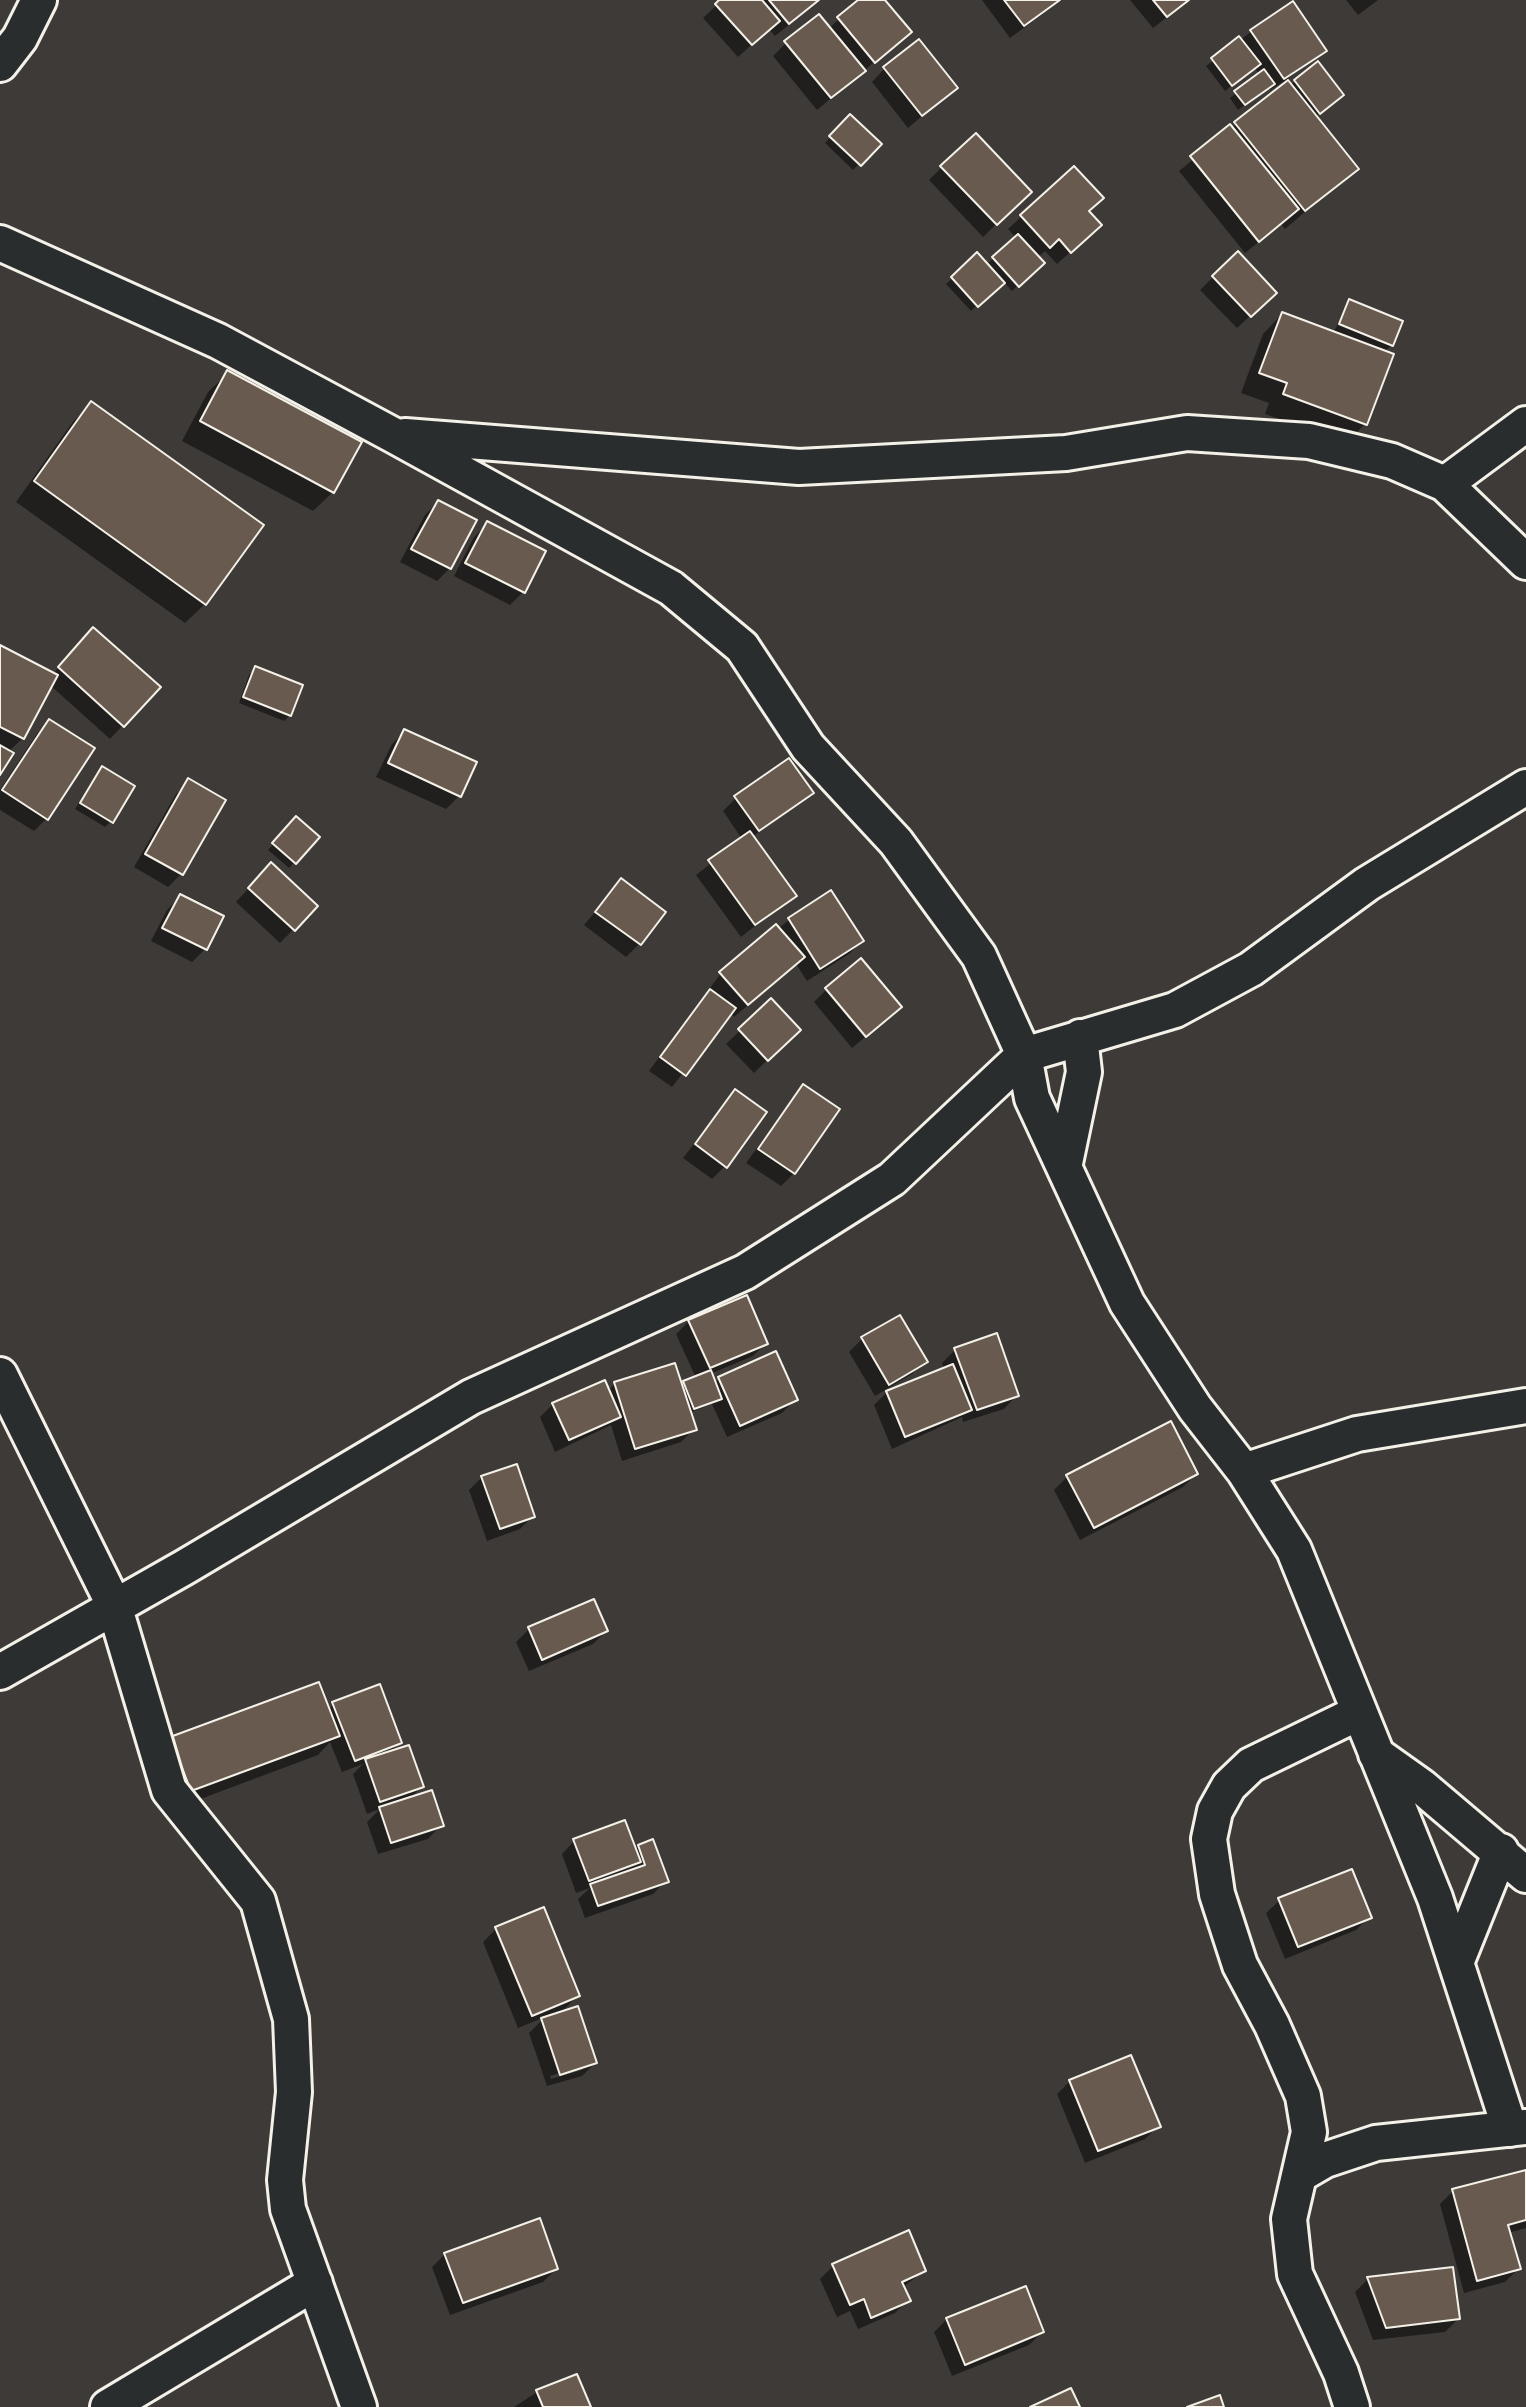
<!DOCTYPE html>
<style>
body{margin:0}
canvas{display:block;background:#3d3a38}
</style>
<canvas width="1526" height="2407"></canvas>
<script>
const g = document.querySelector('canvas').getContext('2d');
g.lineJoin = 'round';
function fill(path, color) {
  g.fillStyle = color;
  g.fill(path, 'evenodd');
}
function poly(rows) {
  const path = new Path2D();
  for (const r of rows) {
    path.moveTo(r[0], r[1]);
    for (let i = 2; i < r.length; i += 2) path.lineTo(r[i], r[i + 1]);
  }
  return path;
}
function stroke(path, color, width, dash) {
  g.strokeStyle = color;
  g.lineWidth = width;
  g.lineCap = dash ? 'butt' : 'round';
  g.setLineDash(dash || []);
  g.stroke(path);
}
const shadow = poly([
 [722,0,820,0,775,36,769,29,738,57,703,18],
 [861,0,883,0,910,32,817,110,773,56,786,43,828,29],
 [982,0,1062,0,1010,38],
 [1130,0,1189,0,1153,28],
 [1346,0,1378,0,1358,15],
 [1252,31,1324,50,1286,80,1290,86,1295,81,1336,101,1315,117,1356,168,1285,229,1281,224,1245,253,1179,171,1284,85,1283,82,1270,90,1268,88,1238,110,1230,98,1260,75,1254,67,1225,91,1206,66],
 [884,69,955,88,908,128,872,82],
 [850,116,879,144,853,170,825,143],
 [942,167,1029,192,983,237,929,180],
 [1074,168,1087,212,1086,238,1057,264,1045,251,1037,258,1042,263,1012,291,1003,281,971,311,946,284,977,255,986,265,1016,238,1008,229],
 [1213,277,1261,306,1237,328,1200,290],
 [1350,302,1392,345,1384,352,1365,424,1346,443,1265,414,1269,403,1241,393,1263,334,1282,314,1333,333],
 [228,373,333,492,313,511,182,441,208,392],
 [91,403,205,604,185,623,16,502,72,423],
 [438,502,474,521,450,568,437,581,400,562,425,515],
 [487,524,523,592,510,605,454,576,474,537],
 [81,643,158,687,110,739,50,685,23,738,8,752,0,771,0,647,53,674],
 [255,669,290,715,284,721,239,703,249,675],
 [49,722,47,818,34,831,0,810,0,790,36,735],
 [405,731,459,796,446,809,376,777,392,744],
 [102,768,111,821,105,827,75,809],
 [189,781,223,801,181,874,168,887,134,867,176,794],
 [811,793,752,837,794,895,741,937,696,875,742,839,723,811,736,798],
 [296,818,317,837,289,868,268,850],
 [258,878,316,906,280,943,236,902],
 [621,881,639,944,626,957,584,925],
 [831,893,862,941,849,954,807,981,796,964,734,1017,730,1012,672,1087,649,1071,721,973,789,920],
 [180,897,205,949,192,962,151,941,167,910],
 [827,989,886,1020,852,1048,814,1002],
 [771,1001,798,1030,754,1073,726,1044],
 [803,1086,794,1173,781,1186,746,1163],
 [735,1091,725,1166,712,1179,683,1158],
 [689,1321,766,1343,753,1356,710,1374,714,1384,719,1379,795,1400,782,1413,727,1437,712,1404,689,1413,694,1429,681,1442,622,1461,611,1425,555,1452,540,1417,553,1404,607,1391,615,1384,680,1386,696,1378,676,1334],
 [862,1339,925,1361,912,1374,875,1396,849,1352],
 [955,1350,1017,1395,1004,1409,963,1422,962,1417,892,1449,874,1405,887,1392,944,1369,942,1363],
 [1170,1424,1196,1474,1183,1487,1080,1540,1054,1490,1067,1477],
 [482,1477,533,1516,520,1529,487,1541,469,1490],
 [529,1629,606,1631,593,1644,529,1671,516,1642],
 [334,1704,400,1742,389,1754,421,1787,409,1800,441,1825,428,1839,378,1854,367,1822,380,1809,367,1814,353,1774,363,1764,342,1772,330,1742,318,1755,171,1810,171,1739,328,1710],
 [575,1840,635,1851,639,1846,666,1881,653,1894,585,1918,578,1899,590,1888,576,1893,562,1854],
 [1280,1900,1369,1917,1356,1930,1285,1959,1266,1913],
 [542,1910,578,1995,560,2014,595,2063,582,2076,547,2086,529,2033,545,2017,518,2028,483,1942,496,1929],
 [582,2066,582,2070,551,2079,550,2076],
 [1070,2081,1158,2126,1145,2139,1085,2163,1057,2094],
 [1526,2172,1526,2228,1508,2233,1518,2269,1505,2282,1464,2293,1440,2204,1453,2191],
 [908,2233,924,2271,902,2288,908,2300,895,2313,858,2329,850,2311,837,2317,820,2279,833,2266],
 [445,2254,556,2269,543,2282,450,2315,432,2267],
 [1452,2269,1458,2319,1445,2332,1373,2340,1355,2292,1368,2279],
 [947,2319,1042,2332,1029,2345,952,2376,934,2332],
 [537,2392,588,2407,514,2407]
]);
const building = poly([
 [719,0,762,0,780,21,752,45,715,4,719,0],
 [769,0,819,0,789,24,769,0],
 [858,0,885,0,912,32,875,63,837,17,858,0],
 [1004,0,1060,0,1024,26,1004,0],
 [1153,0,1189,0,1167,17,1153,0],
 [1293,1,1327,51,1284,79,1250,30,1293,1],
 [819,14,866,71,831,98,784,41,819,14],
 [1239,36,1261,64,1232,86,1211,58,1239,36],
 [919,39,958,88,922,116,883,67,919,39],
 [1318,61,1344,95,1320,114,1294,80,1318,61],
 [1264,69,1275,84,1245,105,1234,91,1264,69],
 [1288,80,1359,169,1305,211,1234,122,1288,80],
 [850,114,882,144,861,166,829,136,850,114],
 [1230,124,1299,209,1259,242,1190,156,1230,124],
 [976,133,1032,192,997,225,940,166,976,133],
 [1074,166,1104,198,1089,211,1102,225,1071,253,1059,239,1050,248,1020,215,1074,166],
 [1018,234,1045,263,1019,287,992,257,1018,234],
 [1238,251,1277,293,1251,317,1212,276,1238,251],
 [977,252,1005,283,978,307,951,277,977,252],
 [1349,299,1403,321,1393,346,1339,324,1349,299],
 [1282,312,1394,354,1367,425,1283,394,1287,383,1259,373,1282,312],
 [227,370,362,442,334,493,200,421,227,370],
 [91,401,264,525,206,605,34,481,91,401],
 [438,500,477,520,451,569,411,549,438,500],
 [487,521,546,551,525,593,465,563,487,521],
 [93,627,161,687,124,727,58,667,93,627],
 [0,645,58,675,24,739,0,727,0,645],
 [255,666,303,685,291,716,243,697,255,666],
 [49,719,95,748,48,820,2,790,49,719],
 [404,729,477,762,461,797,388,763,404,729],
 [0,745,14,753,0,775,0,745],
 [789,758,814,793,759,831,734,796,789,758],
 [102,766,135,786,113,823,80,803,102,766],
 [188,778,226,800,183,875,145,854,188,778],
 [296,816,320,837,296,864,272,843,296,816],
 [750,831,797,896,755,925,708,860,750,831],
 [271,862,318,906,295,931,248,888,271,862],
 [621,878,666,912,641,945,595,912,621,878],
 [831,890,864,941,820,969,788,918,831,890],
 [180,894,224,916,207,950,162,928,180,894],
 [776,924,805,957,748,1005,719,972,776,924],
 [861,958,902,1007,866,1037,825,988,861,958],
 [710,989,736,1008,686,1076,660,1057,710,989],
 [771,998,801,1030,768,1061,738,1029,771,998],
 [803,1084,840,1109,795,1174,758,1149,803,1084],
 [735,1089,767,1112,727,1168,695,1144,735,1089],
 [747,1295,768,1344,710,1368,688,1320,747,1295],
 [900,1315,928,1362,889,1385,861,1337,900,1315],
 [997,1333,1019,1396,977,1410,954,1348,997,1333],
 [776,1351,798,1400,740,1426,718,1377,776,1351],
 [675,1363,697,1430,635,1449,614,1382,675,1363],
 [953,1364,972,1410,905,1437,886,1391,953,1364],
 [711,1370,722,1399,694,1409,683,1381,711,1370],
 [605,1380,621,1417,569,1440,552,1403,605,1380],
 [1171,1421,1198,1474,1094,1528,1066,1475,1171,1421],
 [517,1464,535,1517,500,1529,481,1476,517,1464],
 [594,1599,608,1631,542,1660,528,1627,594,1599],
 [319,1682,340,1736,191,1791,170,1737,319,1682],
 [380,1684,402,1743,355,1761,332,1702,380,1684],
 [409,1745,424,1787,380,1802,365,1759,409,1745],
 [432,1790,444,1826,391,1843,379,1807,432,1790],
 [625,1820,641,1862,589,1881,573,1839,625,1820],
 [653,1839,669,1882,598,1906,590,1884,645,1865,638,1845,653,1839],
 [1352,1869,1372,1918,1298,1947,1278,1898,1352,1869],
 [544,1907,580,1996,532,2016,495,1927,544,1907],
 [578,2006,597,2063,560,2075,541,2018,578,2006],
 [1131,2055,1161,2127,1098,2151,1069,2080,1131,2055],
 [1526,2170,1526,2220,1508,2225,1521,2269,1477,2281,1452,2189,1526,2170],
 [540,2218,558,2269,463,2303,444,2253,540,2218],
 [909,2230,926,2271,902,2282,911,2301,871,2318,864,2299,850,2305,832,2264,909,2230],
 [1453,2267,1460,2319,1386,2328,1367,2277,1453,2267],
 [1026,2286,1044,2332,965,2365,946,2318,1026,2286],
 [577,2374,591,2407,543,2407,536,2390,577,2374],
 [1071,2388,1080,2407,1030,2407,1071,2388],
 [1220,2395,1224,2407,1187,2407,1220,2395]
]);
const minor = poly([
 [0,64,20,38,39,0],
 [0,243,218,341,393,435,671,588,742,647,808,747,896,842,979,956,1024,1055,1032,1098,1127,1303,1195,1408,1244,1471,1294,1550,1435,1898,1510,2129],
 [405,436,799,467,1066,453,1187,433,1309,441,1392,461,1445,484,1526,562],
 [1445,484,1526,424],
 [1065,1163,1084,1072,1080,1037],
 [0,1375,114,1605,169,1790,258,1901,291,2019,294,2092,285,2180,288,2209,359,2407],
 [1244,1471,1357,1434,1526,1406],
 [0,1672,185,1567,471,1397,745,1272,892,1179,1024,1055,1175,1010,1251,969,1367,884,1526,787],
 [1376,1754,1421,1786,1526,1875],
 [1456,1963,1501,1851],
 [1301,2174,1325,2160,1376,2143,1526,2127],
 [108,2407,315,2283],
 [1352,2407,1341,2373,1295,2274,1289,2219,1309,2132,1303,2096,1272,2025,1240,1965,1217,1894,1209,1839,1215,1811,1229,1786,1251,1765,1358,1713]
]);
fill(shadow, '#0007');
fill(building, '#685a4f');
stroke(building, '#f4f1e8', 2);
stroke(minor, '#f4f1e8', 40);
stroke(minor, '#2a2d2e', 34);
</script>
